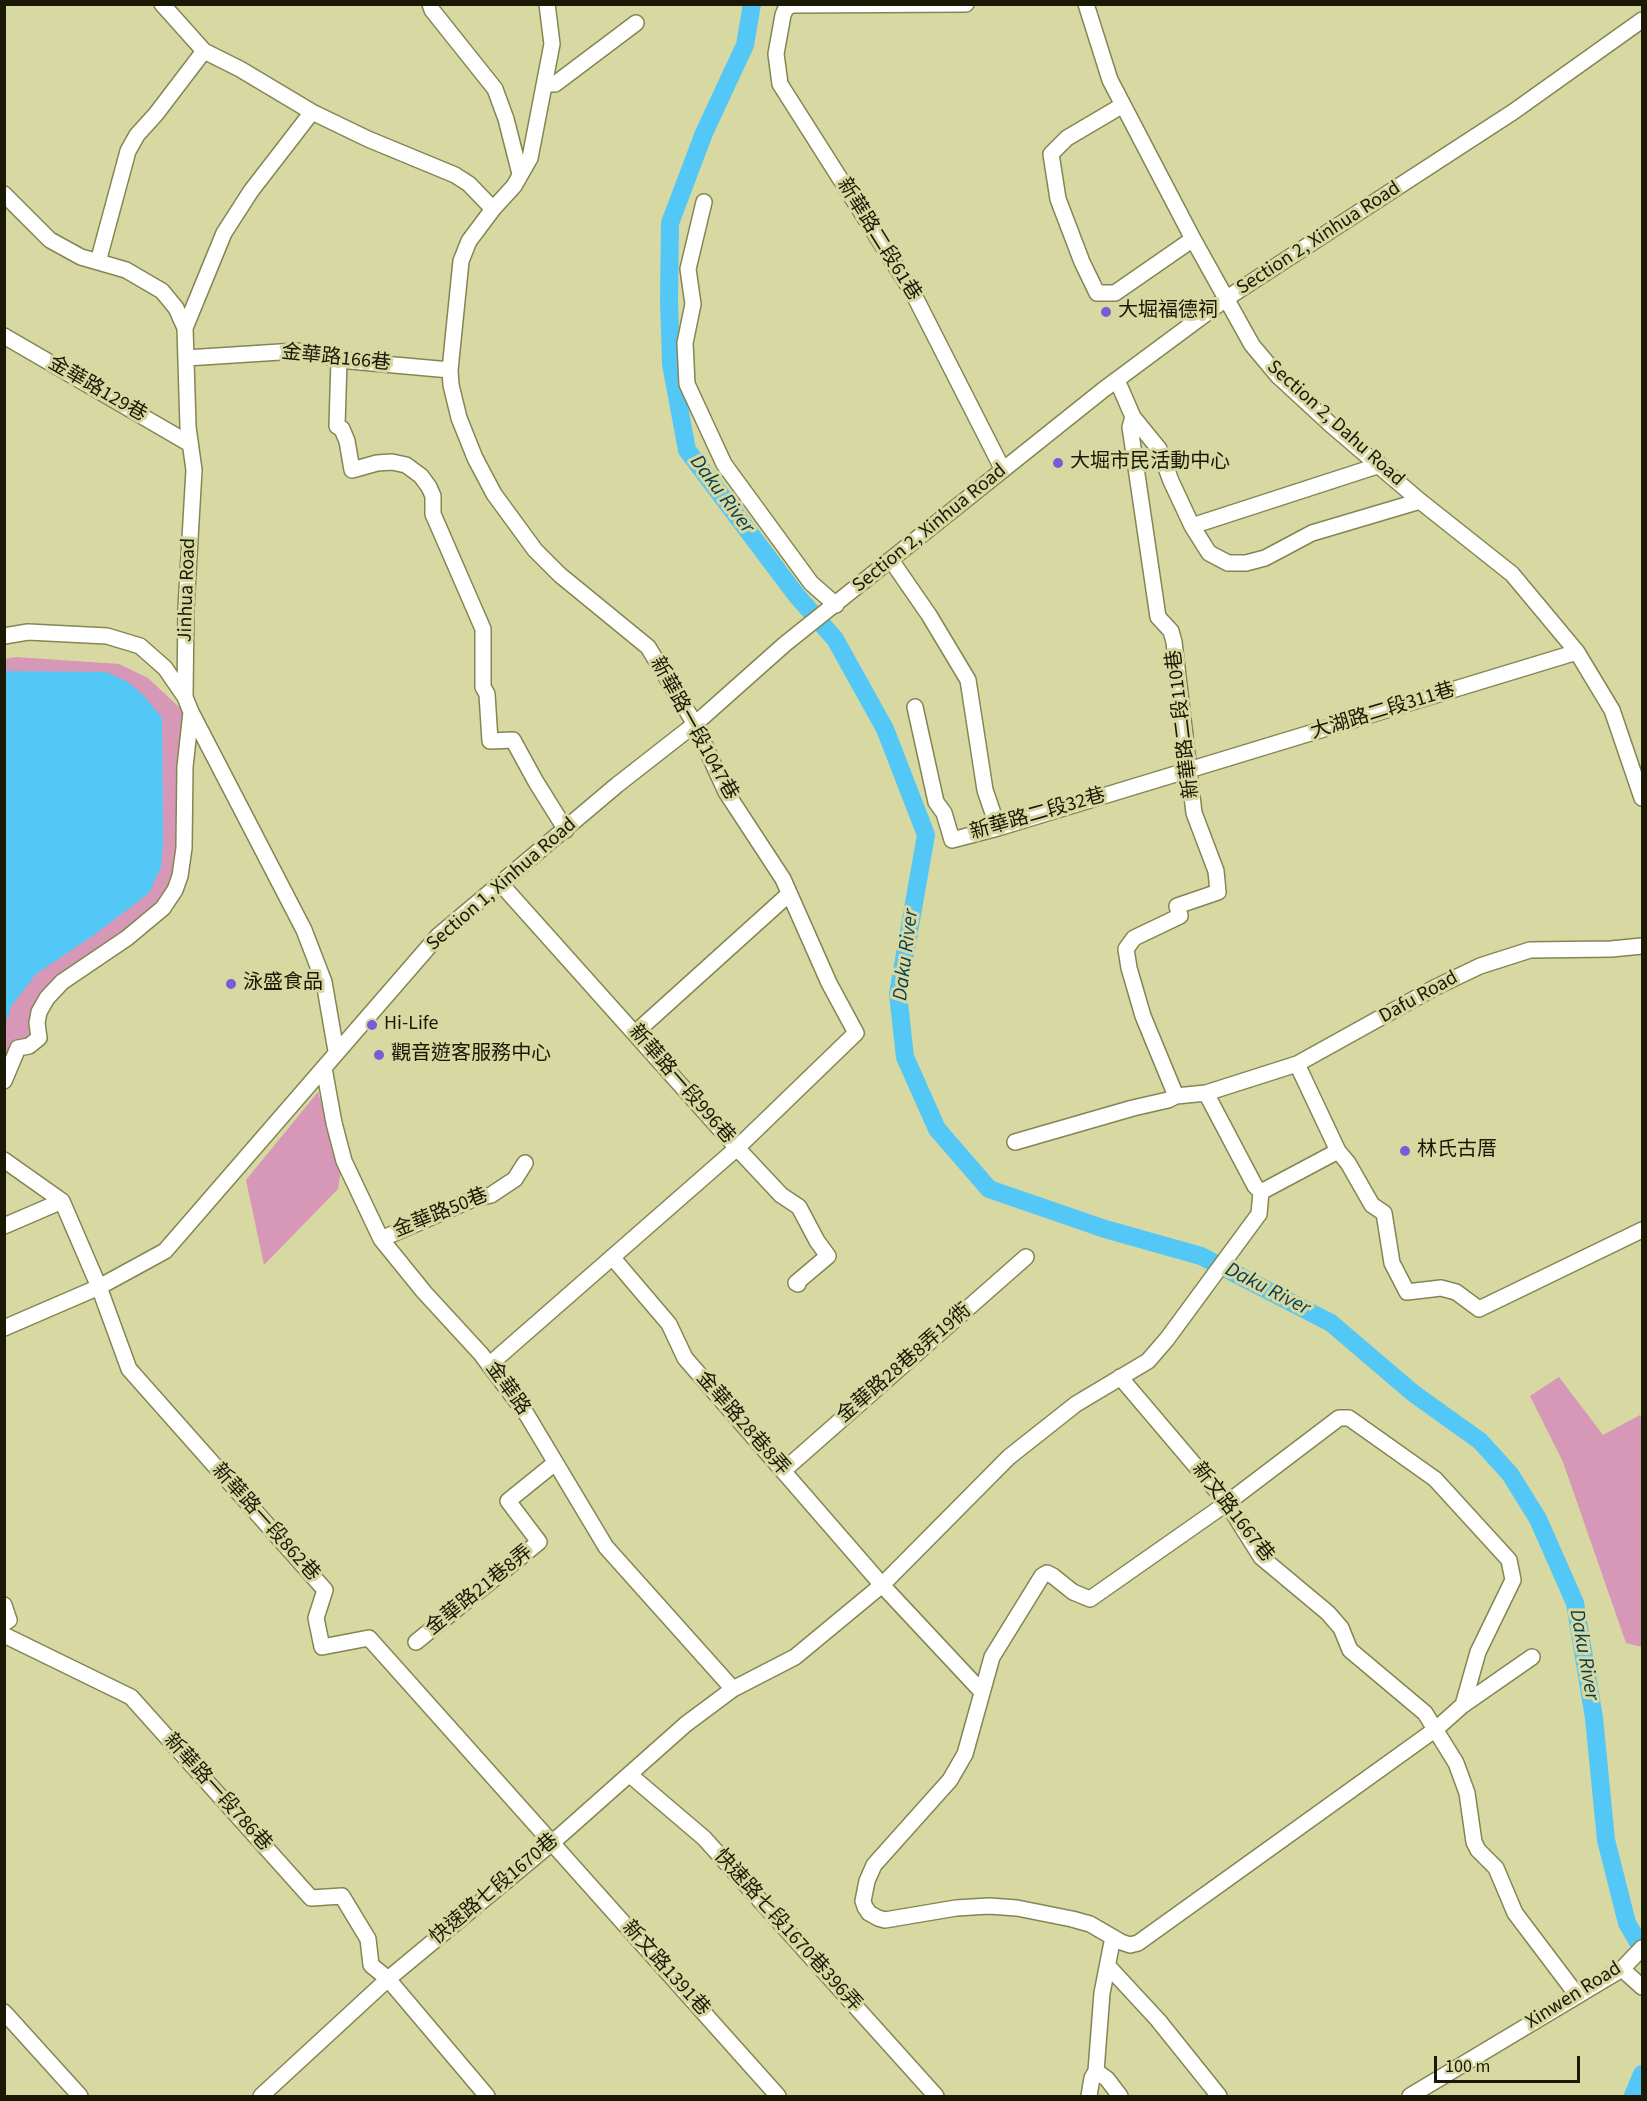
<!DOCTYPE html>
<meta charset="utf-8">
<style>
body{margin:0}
#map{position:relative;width:1647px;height:2101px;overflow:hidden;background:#d7d8a2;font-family:"Source Sans 3",sans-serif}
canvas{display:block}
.frame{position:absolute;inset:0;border:6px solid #191905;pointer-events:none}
.scale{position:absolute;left:1434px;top:2056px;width:146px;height:27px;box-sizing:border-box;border:3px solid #191905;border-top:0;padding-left:8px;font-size:18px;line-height:21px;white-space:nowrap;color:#191905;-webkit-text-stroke:4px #d7d8a2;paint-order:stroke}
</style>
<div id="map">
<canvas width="1647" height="2101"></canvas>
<div class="frame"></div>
<div class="scale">100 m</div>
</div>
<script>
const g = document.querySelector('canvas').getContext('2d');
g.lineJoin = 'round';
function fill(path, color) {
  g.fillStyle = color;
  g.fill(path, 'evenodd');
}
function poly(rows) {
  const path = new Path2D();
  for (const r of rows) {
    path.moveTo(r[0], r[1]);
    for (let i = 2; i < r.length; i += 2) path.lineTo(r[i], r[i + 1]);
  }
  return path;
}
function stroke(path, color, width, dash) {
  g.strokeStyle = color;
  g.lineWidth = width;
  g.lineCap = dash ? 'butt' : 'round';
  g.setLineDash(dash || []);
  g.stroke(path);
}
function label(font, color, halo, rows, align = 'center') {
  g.font = font + ' "Source Sans 3","Noto Sans TC",sans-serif';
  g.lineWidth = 6;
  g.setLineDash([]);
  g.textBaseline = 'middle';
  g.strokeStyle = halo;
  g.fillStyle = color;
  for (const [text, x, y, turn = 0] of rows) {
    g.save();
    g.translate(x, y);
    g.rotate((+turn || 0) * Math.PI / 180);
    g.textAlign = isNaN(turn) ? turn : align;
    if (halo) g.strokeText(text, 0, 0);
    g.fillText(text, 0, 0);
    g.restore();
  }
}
const green = poly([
 [16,657,119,664,148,678,179,707,187,704,175,889,61,982,29,1045,5,1079,5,659],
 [318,1092,341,1170,338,1189,264,1265,246,1180],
 [1559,1377,1603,1435,1640,1415,1642,1421,1642,1647,1626,1643,1563,1462,1530,1396]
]);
const water = poly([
 [5,671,106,672,128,682,144,696,162,718,163,842,161,867,149,893,94,935,36,974,12,1005,5,1024]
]);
const river = poly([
 [752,4,745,45,704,133,670,223,669,300,671,364,687,450,797,596,835,639,885,729,926,835,898,994,905,1057,937,1129,989,1189,1105,1229,1201,1256,1331,1323,1413,1393,1480,1441,1510,1474,1538,1519,1575,1603,1594,1718,1606,1840,1627,1923,1642,1949],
 [1633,2096,1642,2074]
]);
const minor = poly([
 [162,4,204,51,240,69,312,112,368,139,455,175,469,184,493,209],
 [430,4,432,10,495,89,506,119,520,174],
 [966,4,792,5,786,8,783,15,776,54,780,84,914,295,1003,470],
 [1086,4,1110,80,1193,239,1252,345,1278,376,1330,424,1420,501,1512,574,1577,652,1612,710,1642,798],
 [545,84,555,84,636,23],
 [1123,105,1067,138,1051,154,1058,199,1082,262,1097,293,1115,293,1193,239],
 [4,194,50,240,81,257,126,270,162,291,176,308,185,328,188,427,194,470,186,608,185,697,191,712,304,930,324,982,336,1051],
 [704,202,688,269,693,304,685,343,687,384,724,464,811,583,836,605],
 [98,262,128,151,137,135,156,114,204,51],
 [185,328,224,233,251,191,312,112],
 [4,336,190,444],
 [186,358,296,351,317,353,339,360,450,370],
 [339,360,337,426,342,429,347,441,352,470,377,463,392,462,406,465,421,476,429,487,433,496,433,514,483,629,483,687,487,694,490,741,513,740,536,782,566,830],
 [1117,380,1133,417,1159,449,1171,481,1192,526,1209,553,1228,563,1246,563,1265,558,1312,533,1420,501],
 [1133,417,1130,427,1158,617,1171,631,1174,642,1194,813,1216,871,1218,892,1177,906,1180,916,1134,938,1126,949,1129,968,1143,1016,1176,1096],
 [1192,526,1380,465],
 [891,560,929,615,968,680,985,790,998,828],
 [4,636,28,632,107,636,140,646,165,668,185,697],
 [915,707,936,802,944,813,952,840,998,828,1577,652],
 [500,883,737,1148,781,1195,799,1207,817,1241,828,1256,796,1283,798,1284],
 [635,1033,789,894],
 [324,1068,334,1123,344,1161,381,1239,424,1292,481,1354,527,1415,606,1547,733,1689],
 [4,1081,18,1048,29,1046,39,1038,37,1023,39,1012,47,998,62,982,127,938,163,908,175,890,180,876,184,848,185,767,191,712],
 [1206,1093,1297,1064,1434,988,1480,966,1530,950,1611,949,1642,946],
 [1338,1151,1348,1163,1372,1205,1384,1213,1392,1263,1407,1292,1441,1288,1456,1292,1479,1309,1642,1230],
 [4,1160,62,1201,99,1287,129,1369,325,1590,316,1618,322,1647,369,1638,778,2096],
 [1261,1192,1338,1151,1297,1064],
 [4,1226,62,1201],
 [381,1239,473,1199,491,1195,515,1179,525,1163],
 [612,1257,669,1324,685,1358,882,1585,982,1692],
 [4,1328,99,1287,165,1251,438,936,617,785,695,724,785,644,1103,390,1227,298,1513,112,1642,20],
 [489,1365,737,1148,856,1033,829,983,783,879,726,792,695,724,648,647,560,575,535,550,494,494,475,458,459,418,451,385,450,370,461,261,469,241,493,209,514,186,530,158,552,44,547,4],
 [1120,1377,1227,1503,1261,1557,1328,1613,1341,1628,1350,1650,1425,1713,1456,1763,1467,1793,1474,1842,1478,1850,1496,1868,1515,1913,1577,1995],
 [783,1471,1026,1257],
 [4,1605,9,1620,4,1623],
 [4,1635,131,1697,311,1898,342,1896,368,1939,371,1965,388,1979,487,2096],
 [416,1642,539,1542,508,1501,555,1463],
 [1463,1705,1478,1652,1513,1580,1509,1560,1435,1479,1349,1418,1339,1418,1227,1503,1090,1599,1073,1592,1053,1576,1047,1573,1042,1576,992,1657,965,1754,950,1780,874,1865,867,1881,863,1901,865,1907,869,1913,878,1918,885,1920,956,1908,989,1906,1017,1908,1072,1919,1090,1924,1121,1942,1130,1945,1138,1943,1436,1729,1463,1705,1532,1657],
 [630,1775,704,1838,936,2096],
 [1108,1966,1158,2020,1219,2096],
 [1622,1969,1642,1987],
 [4,2012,80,2096],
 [1096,2071,1102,1993,1113,1937],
 [261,2096,388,1979,553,1842,686,1724,733,1689,795,1657,882,1585,1009,1457,1076,1404,1148,1361,1167,1339,1259,1214,1261,1192,1255,1186,1206,1093,1176,1096,1168,1100,1133,1108,1015,1142],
 [1089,2096,1092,2078,1096,2071,1107,2079,1120,2096],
 [1410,2096,1622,1969,1642,1948]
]);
const markers = [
 [1106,312,6,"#755dd7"],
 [1058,463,6,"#755dd7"],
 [231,984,6,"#755dd7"],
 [372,1025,6,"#755dd7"],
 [379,1055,6,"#755dd7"],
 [1405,1151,6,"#755dd7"]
];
const streetNames = [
 ["Section 2, Xinhua Road",1319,239,-33],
 ["新華路二段61巷",878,240,58],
 ["金華路166巷",336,359,6],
 ["金華路129巷",97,390,30],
 ["Section 2, Dahu Road",1335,424,42],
 ["Section 2, Xinhua Road",930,529,-39],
 ["Jinhua Road",188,590,-88],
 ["大湖路二段311巷",1383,712,-17],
 ["新華路二段110巷",1184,724,-97],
 ["新華路一段1047巷",693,729,61],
 ["新華路二段32巷",1038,815,-16],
 ["Section 1, Xinhua Road",502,885,-41],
 ["Dafu Road",1419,998,-29],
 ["新華路一段996巷",681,1085,49],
 ["金華路50巷",441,1214,-22],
 ["金華路28巷8弄19衖",905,1364,-41],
 ["金華路",507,1389,54],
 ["金華路28巷8弄",742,1424,49],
 ["新文路1667巷",1232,1513,52],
 ["新華路一段862巷",265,1523,48],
 ["金華路21巷8弄",480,1591,-39],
 ["新華路一段786巷",217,1793,48],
 ["快速路七段1670巷",495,1890,-40],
 ["快速路七段1670巷396弄",787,1931,48],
 ["新文路1391巷",665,1969,48],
 ["Xinwen Road",1574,1996,-32]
];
const poiNames = [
 ["大堀福德祠",1118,312],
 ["大堀市民活動中心",1070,463],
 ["泳盛食品",243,984],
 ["Hi-Life",384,1025],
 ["觀音遊客服務中心",391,1055],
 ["林氏古厝",1417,1151]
];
const waterNames = [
 ["Daku River",721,495,53],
 ["Daku River",907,955,-83],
 ["Daku River",1267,1290,27],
 ["Daku River",1583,1655,80]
];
fill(green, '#d797b6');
fill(water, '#53c7f5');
stroke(river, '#53c7f5', 18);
stroke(minor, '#858552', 18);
stroke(minor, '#fff', 15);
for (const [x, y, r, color] of markers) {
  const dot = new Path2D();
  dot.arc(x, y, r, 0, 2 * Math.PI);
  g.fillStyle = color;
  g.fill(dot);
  stroke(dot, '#d7d8a2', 2);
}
label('20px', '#191905', '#d7d8a2', streetNames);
label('20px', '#191905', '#d7d8a2', poiNames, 'left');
label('italic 21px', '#073c4f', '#d7d8a2', waterNames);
</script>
